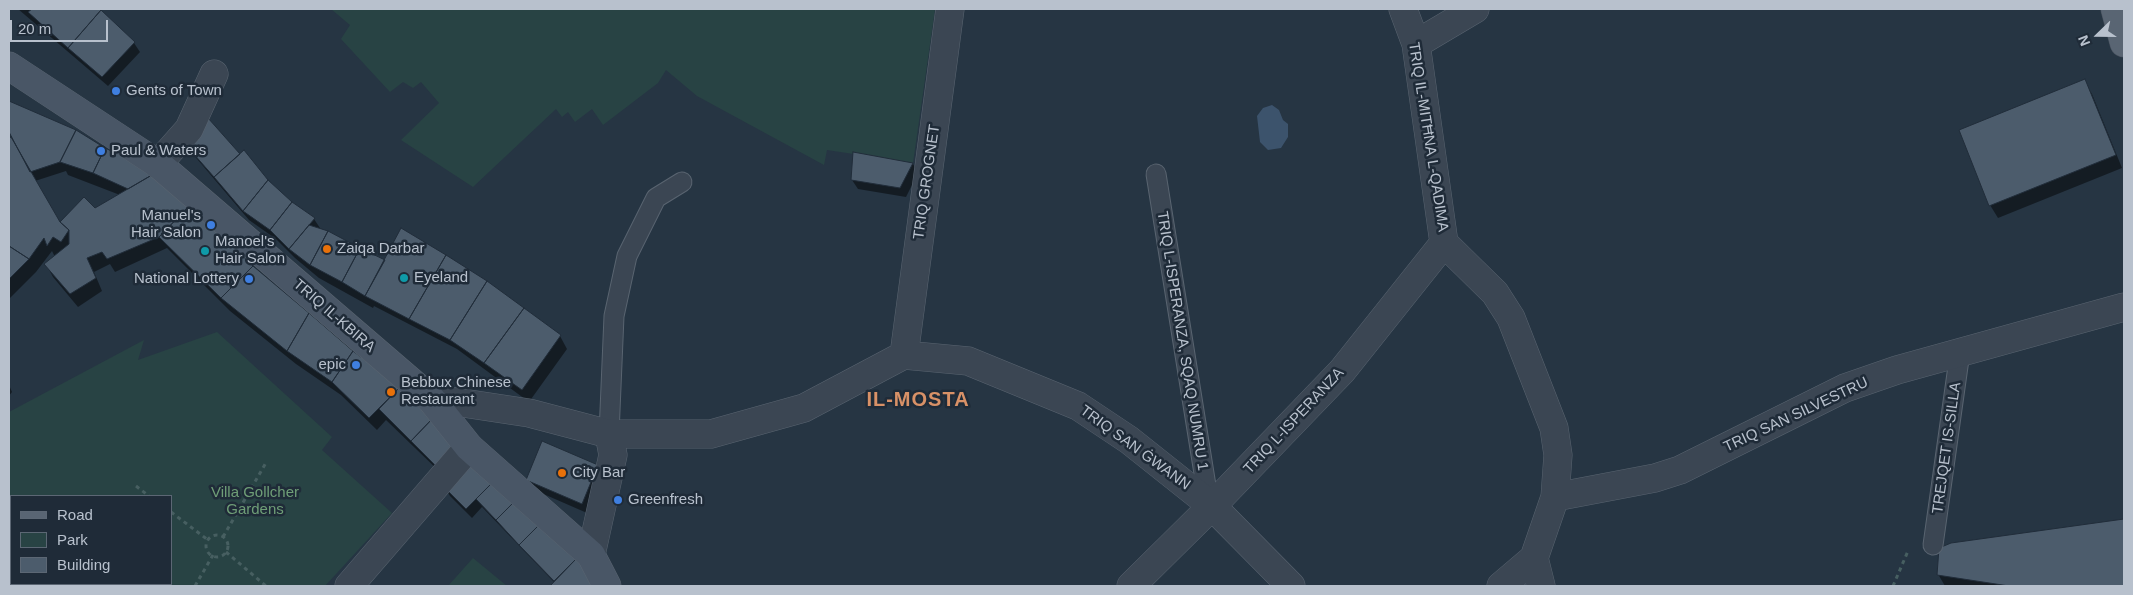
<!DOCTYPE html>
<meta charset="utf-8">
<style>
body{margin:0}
#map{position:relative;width:2133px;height:595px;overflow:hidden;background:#263543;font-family:Arial,sans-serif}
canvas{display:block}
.frame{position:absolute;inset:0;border:10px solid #b8c1cd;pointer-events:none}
.legend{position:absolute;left:10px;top:495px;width:162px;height:90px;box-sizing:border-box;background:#1f2b38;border:1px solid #5c6774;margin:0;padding:6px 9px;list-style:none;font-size:15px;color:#b8c1cd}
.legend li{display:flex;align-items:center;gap:10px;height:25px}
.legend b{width:25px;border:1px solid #5c6774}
.north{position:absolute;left:2073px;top:10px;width:50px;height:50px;-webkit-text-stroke:4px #1f2b38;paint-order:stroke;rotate:248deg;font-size:14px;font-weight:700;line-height:20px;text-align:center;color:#b8c1cd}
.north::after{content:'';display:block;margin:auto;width:18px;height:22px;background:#b8c1cd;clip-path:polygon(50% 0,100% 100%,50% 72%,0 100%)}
.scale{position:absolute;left:10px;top:20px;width:98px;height:22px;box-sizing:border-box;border:2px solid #b8c1cd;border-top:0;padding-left:6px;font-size:15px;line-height:18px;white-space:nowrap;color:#b8c1cd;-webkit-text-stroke:4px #1f2b38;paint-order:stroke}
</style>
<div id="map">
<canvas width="2133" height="595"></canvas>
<div class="frame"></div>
<ul class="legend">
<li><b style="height:6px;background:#596573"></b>Road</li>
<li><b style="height:14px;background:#284344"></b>Park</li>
<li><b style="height:14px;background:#4c5c6c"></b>Building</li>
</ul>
<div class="north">N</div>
<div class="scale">20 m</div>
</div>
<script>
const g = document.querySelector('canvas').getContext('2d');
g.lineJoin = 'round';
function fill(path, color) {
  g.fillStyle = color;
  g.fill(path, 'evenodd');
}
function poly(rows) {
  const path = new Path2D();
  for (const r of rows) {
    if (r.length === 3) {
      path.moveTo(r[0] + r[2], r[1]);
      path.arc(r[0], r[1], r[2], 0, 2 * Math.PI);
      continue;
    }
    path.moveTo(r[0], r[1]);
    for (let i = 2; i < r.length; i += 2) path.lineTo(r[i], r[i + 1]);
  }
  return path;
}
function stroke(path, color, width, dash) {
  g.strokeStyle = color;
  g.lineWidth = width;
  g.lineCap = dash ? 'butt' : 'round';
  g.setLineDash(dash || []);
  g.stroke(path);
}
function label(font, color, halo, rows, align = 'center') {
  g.font = font + ' Arial,sans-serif';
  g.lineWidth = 5;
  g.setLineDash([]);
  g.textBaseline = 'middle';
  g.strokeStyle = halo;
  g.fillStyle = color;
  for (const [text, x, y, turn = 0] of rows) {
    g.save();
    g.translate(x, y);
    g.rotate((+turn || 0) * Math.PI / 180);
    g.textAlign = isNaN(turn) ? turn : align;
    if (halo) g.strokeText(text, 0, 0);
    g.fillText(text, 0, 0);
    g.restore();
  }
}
const green = poly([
 [331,9,935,9,913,163,827,150,824,165,697,96,666,70,658,83,603,125,592,109,575,122,568,112,562,117,556,109,473,187,401,140,439,103,421,82,413,88,403,82,390,92,341,39,350,25],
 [217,332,332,437,322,450,392,513,325,586,9,586,9,412,144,340,138,360],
 [171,496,171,584,11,584,11,496],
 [473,558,507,586,448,586]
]);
const water = poly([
 [1272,105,1279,110,1283,120,1288,124,1288,137,1281,148,1268,150,1260,142,1257,116,1263,108]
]);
const shadow = poly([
 [18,9,98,9,134,43,140,52,108,86],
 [2084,81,2092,94,2122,168,1998,218,1990,205],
 [9,102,75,131,253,267,352,352,399,388,443,475,386,420,377,430,341,395,296,364,230,311,167,248,115,272,110,264,94,272,102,291,78,307,53,277,46,264,55,257,52,251,36,272,9,299,9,140,13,137,9,130],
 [66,171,68,175,120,195,95,209,60,224,35,181],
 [186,144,239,156,291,203,314,219,320,228,385,262,560,336,567,349,529,402,457,349,374,306,373,308,319,278,295,258,276,239,249,220,192,153],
 [854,154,913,164,918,173,906,197,858,189,852,180],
 [9,385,12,392,9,396],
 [542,443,603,475,587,513,532,489,527,480],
 [472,457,593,578,598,586,552,586,555,583,482,507,472,518,450,496,444,486],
 [2124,520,2124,586,1945,586,1938,574,1951,545]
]);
const building = poly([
 [32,9,100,9,101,10,68,48,28,12,32,9],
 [101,10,135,42,102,77,68,48,101,10],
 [2085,79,2116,155,1989,206,1959,130,2085,79],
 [9,101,76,130,60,162,30,172,9,132,9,101],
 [208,118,240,154,214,177,185,144,208,118],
 [76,130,105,148,93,173,60,162,76,130],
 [11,137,60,222,69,230,61,242,53,237,47,246,44,238,29,259,9,246,9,138,11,137],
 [105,148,157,172,128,189,93,173,105,148],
 [244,150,268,180,243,211,214,177,244,150],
 [853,152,913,163,900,188,851,180,853,152],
 [157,172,190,205,159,237,107,259,102,252,87,258,96,278,70,294,44,264,69,244,69,230,60,222,84,197,95,208,157,172],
 [268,180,292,202,270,230,243,211,268,180],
 [292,202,315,218,289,249,270,230,292,202],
 [190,205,253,266,221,298,159,237,190,205],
 [309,225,328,231,310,265,289,249,309,225],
 [401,228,446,255,409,319,365,296,401,228],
 [328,231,360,248,342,282,310,265,328,231],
 [9,246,29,259,9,279,9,246],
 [360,248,385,260,365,296,342,282,360,248],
 [446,255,487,281,450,340,409,319,446,255],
 [253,266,309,313,287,351,221,298,253,266],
 [487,281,524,308,484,363,450,340,487,281],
 [524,308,561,335,522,390,484,363,524,308],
 [309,313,353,351,332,382,287,351,309,313],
 [353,351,400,387,369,418,332,382,353,351],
 [400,387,433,418,411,441,379,409,400,387],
 [433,418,459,442,437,467,411,441,433,418],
 [542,441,598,465,582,504,526,480,542,441],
 [472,456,496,479,466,509,443,486,472,456],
 [496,479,517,499,496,520,476,499,496,479],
 [517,499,541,523,519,545,496,520,517,499],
 [2124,519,2124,586,2009,586,1937,575,1939,548,1951,543,2124,519],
 [541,523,576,559,554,581,519,545,541,523],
 [576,559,594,577,598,586,550,586,576,559]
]);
const path = poly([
 [136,486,149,496],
 [171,512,208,540],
 [217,546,11],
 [223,537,267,461],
 [226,552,266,586],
 [195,586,213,555],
 [1893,586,1908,551]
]);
const service = poly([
 [1156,174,1207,492,1212,506],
 [609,434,614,316,627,256,656,198,682,182],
 [1933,545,1960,352]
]);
const pedestrian = poly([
 [158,164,189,129,214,74]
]);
const minor = poly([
 [1403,9,1416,44,1444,243,1495,293,1511,318,1554,428,1558,455,1555,497,1534,558,1501,586],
 [1416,44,1475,9],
 [904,355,950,9],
 [430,398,529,413,609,434,711,434,804,408,904,355,968,361,1078,406,1129,440,1212,506,1291,586],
 [1555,497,1655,478,1680,470,1845,388,1897,370,2124,307],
 [591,555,613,455,609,434],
 [1534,558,1541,586],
 [349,586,469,447],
 [1131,586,1212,506,1342,371,1444,243]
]);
const secondary = poly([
 [9,66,158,164,430,398,469,447,591,555,607,586]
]);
const primary = poly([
 [2115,9,2124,43]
]);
const markers = [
 [116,91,5,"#3f7fe0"],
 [101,151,5,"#3f7fe0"],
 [211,225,5,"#3f7fe0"],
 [327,249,5,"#e8710a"],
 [205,251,5,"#0f9aa8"],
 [404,278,5,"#0f9aa8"],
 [249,279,5,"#3f7fe0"],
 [356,365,5,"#3f7fe0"],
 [391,392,5,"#e8710a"],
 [562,473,5,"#e8710a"],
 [618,500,5,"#3f7fe0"]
];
const poiNames = [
 ["Gents of Town",126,91],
 ["Paul & Waters",111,151],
 ["Manuel's",201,216,"right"],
 ["Hair Salon",201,233,"right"],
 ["Manoel's",215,242],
 ["Hair Salon",215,259],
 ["Zaiqa Darbar",337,249],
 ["Eyeland",414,278],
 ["National Lottery",239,279,"right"],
 ["epic",346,365,"right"],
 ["Bebbux Chinese",401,383],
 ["Restaurant",401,400],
 ["City Bar",572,473],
 ["Greenfresh",628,500]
];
const streetNames = [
 ["TRIQ IL-MITĦNA L-QADIMA",1428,137,81],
 ["TRIQ GROGNET",927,182,-82],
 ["TRIQ IL-KBIRA",334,316,41],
 ["TRIQ L-ISPERANZA, SQAQ NUMRU 1",1182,341,81],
 ["TRIQ SAN SILVESTRU",1796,415,-25],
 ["TRIQ L-ISPERANZA",1294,421,-47],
 ["TRIQ SAN ĠWANN",1135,448,36],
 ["TREJQET IS-SILLA",1947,448,-82]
];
const parkNames = [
 ["Villa Gollcher",255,493],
 ["Gardens",255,510]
];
const districtNames = [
 ["IL-MOSTA",918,400]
];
fill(green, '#284344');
fill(water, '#3c536c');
fill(shadow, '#0007');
fill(building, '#4c5c6c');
stroke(building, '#212d3a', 1);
stroke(service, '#596470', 21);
stroke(pedestrian, '#596470', 29);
stroke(minor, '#596470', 29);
stroke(secondary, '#596470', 29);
stroke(primary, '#48525f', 29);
stroke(path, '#475f61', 3, [4, 4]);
stroke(service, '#3b4653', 19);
stroke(pedestrian, '#3b4653', 28);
stroke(minor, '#3b4653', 28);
stroke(secondary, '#495666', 28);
stroke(primary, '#596573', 28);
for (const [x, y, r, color] of markers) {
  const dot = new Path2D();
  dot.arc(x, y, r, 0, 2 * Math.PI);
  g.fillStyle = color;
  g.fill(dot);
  stroke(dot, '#1f2b38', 2);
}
label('15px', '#b8c1cd', '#1f2b38', poiNames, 'left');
label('15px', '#b8c1cd', '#1f2b38', streetNames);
label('15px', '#6f9e77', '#1f2b38', parkNames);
g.letterSpacing = '1px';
label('bold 20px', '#d89167', '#1f2b38', districtNames);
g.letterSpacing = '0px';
</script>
